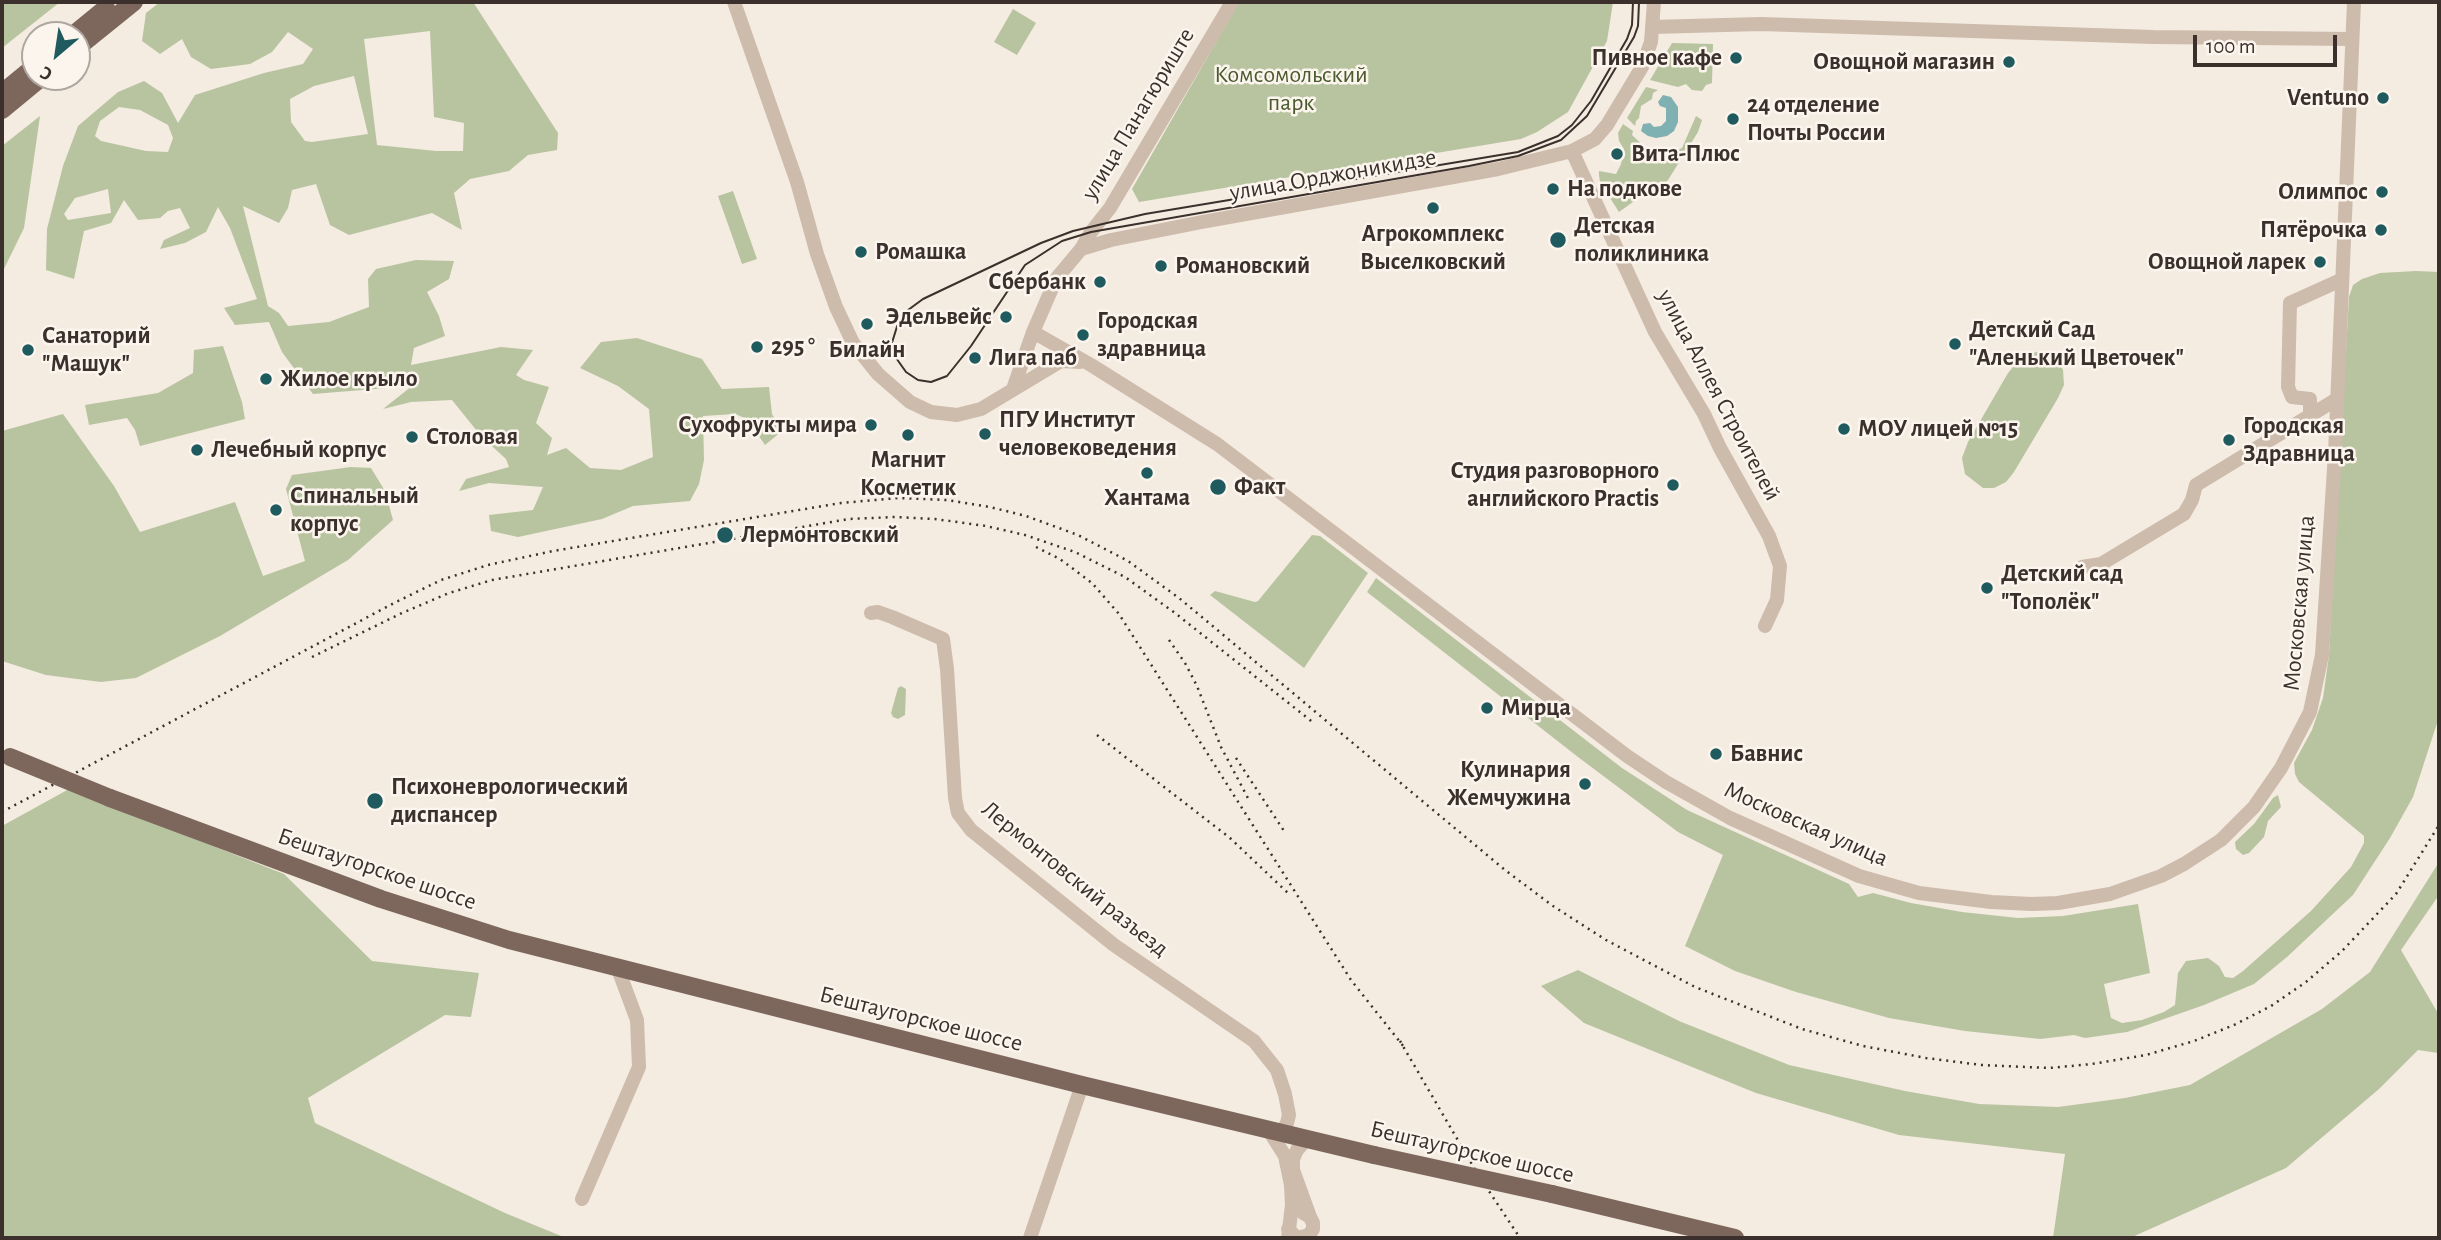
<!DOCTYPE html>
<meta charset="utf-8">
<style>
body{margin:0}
#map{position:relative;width:2441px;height:1240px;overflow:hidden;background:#f4ebe1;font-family:"Alegreya Sans",sans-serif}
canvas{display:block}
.frame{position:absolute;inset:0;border:4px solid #3b302b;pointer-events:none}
.north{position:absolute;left:21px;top:21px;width:70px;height:70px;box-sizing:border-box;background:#fbf5ee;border:2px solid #aea6a0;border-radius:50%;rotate:209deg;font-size:19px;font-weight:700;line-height:28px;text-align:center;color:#3b302b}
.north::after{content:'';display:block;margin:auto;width:24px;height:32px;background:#1f5a5e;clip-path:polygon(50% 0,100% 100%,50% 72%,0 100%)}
.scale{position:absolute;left:2193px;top:35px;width:144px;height:32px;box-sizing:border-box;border:4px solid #3b302b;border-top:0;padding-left:9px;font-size:21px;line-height:24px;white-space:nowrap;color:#3b302b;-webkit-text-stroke:5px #fbf5ee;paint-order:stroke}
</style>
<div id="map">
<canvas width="2441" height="1240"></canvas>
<div class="frame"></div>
<div class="north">С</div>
<div class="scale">100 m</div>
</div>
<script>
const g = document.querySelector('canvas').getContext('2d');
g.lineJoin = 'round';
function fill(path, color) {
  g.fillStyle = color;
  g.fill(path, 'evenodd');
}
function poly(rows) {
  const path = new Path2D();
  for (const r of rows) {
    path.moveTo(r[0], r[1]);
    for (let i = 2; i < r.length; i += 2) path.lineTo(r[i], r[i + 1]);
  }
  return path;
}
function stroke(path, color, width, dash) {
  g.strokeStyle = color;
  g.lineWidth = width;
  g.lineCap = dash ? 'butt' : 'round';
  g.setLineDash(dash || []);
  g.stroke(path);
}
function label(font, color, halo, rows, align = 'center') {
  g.font = font + ' "Alegreya Sans",sans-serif';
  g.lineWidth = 5;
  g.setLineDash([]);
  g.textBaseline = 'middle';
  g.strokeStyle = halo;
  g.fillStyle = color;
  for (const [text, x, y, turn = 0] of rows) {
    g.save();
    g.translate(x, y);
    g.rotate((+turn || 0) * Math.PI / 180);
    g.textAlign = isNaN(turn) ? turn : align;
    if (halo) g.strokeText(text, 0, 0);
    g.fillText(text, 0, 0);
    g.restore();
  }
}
const green = poly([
 [2,2,60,2,2,48],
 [160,2,473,2,558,133,557,150,528,155,509,171,470,179,454,193,462,230,432,213,349,235,330,225,316,184,292,190,288,208,279,223,243,206,268,306,279,313,288,326,329,322,369,307,368,279,376,269,416,260,454,261,449,279,427,292,439,316,445,336,414,348,411,365,501,347,533,350,516,375,524,380,549,387,536,423,552,438,547,455,566,448,590,468,621,470,653,457,649,409,618,386,580,368,601,342,637,338,702,359,722,389,769,387,772,414,782,431,765,445,747,419,735,414,703,416,704,460,699,484,690,501,633,506,602,519,518,537,491,531,489,515,533,510,543,487,489,483,459,491,466,479,509,467,506,459,481,436,452,400,411,402,383,409,412,386,313,394,282,352,269,322,235,325,224,308,257,299,230,228,218,207,206,232,185,243,160,249,164,240,190,228,180,208,168,211,160,218,138,220,124,200,111,223,84,231,74,279,46,270,47,229,63,166,78,126,118,92,144,81,162,93,178,123,195,95,264,73,303,64,313,49,288,32,272,52,250,64,211,69,191,57,182,39,160,54,142,41,146,13],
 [430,31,434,117,464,123,463,151,436,151,377,145,364,39],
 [354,76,368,134,312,142,305,141,291,122,290,99,314,86],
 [119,107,140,110,168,125,173,138,168,152,146,151,101,141,95,136,100,121],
 [108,189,111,213,68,220,64,214,75,198],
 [1239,2,1613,2,1607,41,1568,112,1537,132,1521,139,1139,202,1132,189],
 [1013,9,1036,23,1017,55,994,42],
 [1672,43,1713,44,1712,83,1706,85,1702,91,1692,90,1686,84,1678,87,1650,80],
 [1646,87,1658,90,1653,93,1652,99,1641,106,1639,118,1636,121,1635,126,1627,118],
 [40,116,24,228,2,273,2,146],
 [1696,116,1702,120,1698,132,1668,180,1656,192,1649,182,1640,197,1619,212,1610,198,1610,192,1604,190,1600,182,1599,175,1599,171,1616,174,1621,164,1624,149,1619,141,1618,133,1623,124,1633,131,1632,135,1647,149,1647,158,1655,161,1682,148],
 [733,191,757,259,742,264,718,196],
 [2416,271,2439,272,2439,717,2413,797,2390,838,2353,895,2287,957,2254,984,2204,1005,2127,1032,2085,1038,2074,1035,2040,1039,1965,1031,1889,1018,1796,992,1735,971,1685,946,1723,855,1678,832,1578,757,1367,592,1376,578,1622,768,1687,810,1849,884,1858,897,1873,893,1911,903,1962,912,2018,918,2063,916,2138,904,2150,973,2104,984,2111,1018,2122,1023,2142,1020,2164,1012,2175,1005,2178,973,2186,961,2208,958,2219,966,2225,977,2233,978,2243,971,2311,911,2351,867,2364,843,2364,836,2299,782,2295,774,2294,763,2312,730,2323,698,2329,655,2349,297,2353,285,2362,279,2380,273],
 [223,346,242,402,245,419,140,446,135,430,127,418,89,425,85,405,158,393,193,373,194,350],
 [2041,351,2056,359,2063,370,2064,385,2058,398,2014,472,2006,482,1994,488,1983,488,1965,474,1962,458,1968,442,2008,373,2019,360,2029,354],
 [63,414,114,486,140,532,235,502,263,576,305,561,286,489,292,475,351,467,371,468,385,491,393,520,348,560,220,636,136,678,101,682,46,675,2,661,2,431],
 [1312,535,1320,536,1368,573,1304,668,1210,595,1215,591,1255,602,1258,601],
 [901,686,906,689,905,715,898,719,893,717,891,713,898,688],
 [69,789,284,874,372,961,479,973,471,1017,445,1015,308,1098,315,1123,505,1213,566,1238,2,1238,2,826],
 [2278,795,2281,807,2268,821,2264,837,2249,853,2243,855,2236,849,2235,842,2254,824,2273,798],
 [2439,862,2439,895,2401,950,2439,1015,2438,1053,2418,1050,2379,1089,2286,1168,2130,1238,2053,1238,2065,1154,1899,1135,1756,1093,1584,1023,1541,986,1578,970,1679,1021,1789,1065,1905,1091,1979,1104,2058,1107,2125,1098,2190,1085,2322,1009,2370,972]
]);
const water = poly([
 [1663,95,1671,97,1678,107,1678,122,1674,131,1667,136,1656,138,1648,136,1641,131,1643,124,1650,123,1654,127,1661,126,1666,121,1666,108,1660,106,1658,102]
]);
const minor = poly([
 [734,2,797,182,817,254,836,307,853,343,878,374,910,402,931,412,957,415,981,409,1061,361,1080,362],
 [1652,27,1761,24,2153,37,2352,39],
 [1572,151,1655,332,1704,414,1720,448,1769,536,1780,566,1777,600,1765,626],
 [1081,249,1091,232,1110,208,1232,2],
 [1033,332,1091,365,1217,444,1627,756,1666,782,1730,818,1859,876,1919,893,1991,902,2032,904,2058,903,2110,894,2161,876,2184,864,2221,840,2254,807,2281,768,2310,712,2322,655,2335,453,2354,2],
 [1013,389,1033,332,1056,279,1081,249,1111,240,1202,222,1498,169,1572,151,1595,139,1607,125,1642,67,1651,42,1654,2],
 [2310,415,2310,399,2292,397,2288,387,2290,303,2341,280],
 [2082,567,2101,564,2184,514,2192,500,2196,485,2337,399],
 [871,613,878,612,892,617,943,639,947,669,955,798,958,813,971,830,1114,945,1254,1041,1277,1070,1285,1094,1289,1115,1287,1123,1282,1132],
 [1268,1129,1285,1156,1291,1185,1292,1205,1288,1238],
 [1307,1139,1297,1150,1293,1159,1293,1170,1310,1217],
 [582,1199,639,1067,637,1020,618,969],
 [1288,1229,1297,1238,1309,1235,1313,1229,1313,1223,1310,1217,1303,1213],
 [1030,1238,1082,1085]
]);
const major = poly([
 [73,35,106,8],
 [77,48,134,2],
 [2,93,35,66],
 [2,110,42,77],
 [110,798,381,899,509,940,1082,1085,1374,1155],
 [1552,1194,1735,1238]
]);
const tram = poly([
 [1633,2,1632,25,1627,39,1591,101,1572,125,1558,136,1518,152,1145,214,1073,231,1041,243,923,299,904,313,899,320,891,346,894,355,906,372,918,380,931,382,947,376,971,346,1025,265,1062,241,1091,232,1469,166,1518,156,1561,140,1587,116,1634,37,1638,26,1639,2]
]);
const rail = poly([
 [1036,547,1060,559,1092,583,1119,614,1351,980,1404,1047],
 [1169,640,1185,663,1197,686,1221,747,1250,802],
 [312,657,402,613,449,593,492,580,849,519,895,517,935,519,986,526,1025,535,1075,552,1125,577,1175,613,1315,724],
 [1097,735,1230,838,1289,894],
 [1236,758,1286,834],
 [2,812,394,603,441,580,488,565,553,551,841,503,898,498,947,500,990,507,1026,516,1078,535,1128,561,1179,598,1505,870,1553,906,1606,940,1695,987,1802,1029,1863,1046,1926,1058,1981,1065,2049,1068,2092,1064,2146,1055,2194,1041,2234,1025,2271,1006,2306,982,2342,951,2396,894,2439,825],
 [1400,1041,1477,1173,1520,1238]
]);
const majorBridge = poly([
 [10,757,110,798],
 [1374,1155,1552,1194]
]);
const markers = [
 [1736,58,7,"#1f5a5e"],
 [2009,62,7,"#1f5a5e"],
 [2383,98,7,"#1f5a5e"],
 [1733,119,7,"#1f5a5e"],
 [1617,154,7,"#1f5a5e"],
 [1553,189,7,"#1f5a5e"],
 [2382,192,7,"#1f5a5e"],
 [1433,208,7,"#1f5a5e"],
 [2381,230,7,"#1f5a5e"],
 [1558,240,9,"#1f5a5e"],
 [861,252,7,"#1f5a5e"],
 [2320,262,7,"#1f5a5e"],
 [1161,266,7,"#1f5a5e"],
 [1100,282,7,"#1f5a5e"],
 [1006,317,7,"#1f5a5e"],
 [867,324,7,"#1f5a5e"],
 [1083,335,7,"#1f5a5e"],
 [1955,344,7,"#1f5a5e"],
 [757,347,7,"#1f5a5e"],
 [28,350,7,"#1f5a5e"],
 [975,358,7,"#1f5a5e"],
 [266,379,7,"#1f5a5e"],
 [871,425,7,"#1f5a5e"],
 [1844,429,7,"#1f5a5e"],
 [985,434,7,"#1f5a5e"],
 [908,435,7,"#1f5a5e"],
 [412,437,7,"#1f5a5e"],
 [2229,440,7,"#1f5a5e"],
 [197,450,7,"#1f5a5e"],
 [1147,473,7,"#1f5a5e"],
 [1673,485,7,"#1f5a5e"],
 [1218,487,9,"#1f5a5e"],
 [276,510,7,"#1f5a5e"],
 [725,535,9,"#1f5a5e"],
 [1987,588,7,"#1f5a5e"],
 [1487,708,7,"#1f5a5e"],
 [1716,754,7,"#1f5a5e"],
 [1585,784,7,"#1f5a5e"],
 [375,801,9,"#1f5a5e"]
];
const poiNames = [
 ["Пивное кафе",1722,58,"right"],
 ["Овощной магазин",1995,62,"right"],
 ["Ventuno",2369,98,"right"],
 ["24 отделение",1747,105],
 ["Почты России",1747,133],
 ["Вита-Плюс",1631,154],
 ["На подкове",1567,189],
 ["Олимпос",2368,192,"right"],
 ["Детская",1574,226],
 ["поликлиника",1574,254],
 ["Пятёрочка",2367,230,"right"],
 ["Агрокомплекс",1433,234,"center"],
 ["Выселковский",1433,262,"center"],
 ["Ромашка",875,252],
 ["Овощной ларек",2306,262,"right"],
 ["Романовский",1175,266],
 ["Сбербанк",1086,282,"right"],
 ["Эдельвейс",992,317,"right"],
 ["Городская",1097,321],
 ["здравница",1097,349],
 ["Детский Сад",1969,330],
 ["\"Аленький Цветочек\"",1969,358],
 ["Санаторий",42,336],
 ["\"Машук\"",42,364],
 ["295 °",771,347],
 ["Билайн",867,350,"center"],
 ["Лига паб",989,358],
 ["Жилое крыло",280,379],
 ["ПГУ Институт",999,420],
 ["человековедения",999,448],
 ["Сухофрукты мира",857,425,"right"],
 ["Городская",2243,426],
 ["Здравница",2243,454],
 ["МОУ лицей №15",1858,429],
 ["Столовая",426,437],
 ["Лечебный корпус",211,450],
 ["Магнит",908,460,"center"],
 ["Косметик",908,488,"center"],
 ["Студия разговорного",1659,471,"right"],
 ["английского Practis",1659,499,"right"],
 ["Факт",1234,487],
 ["Спинальный",290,496],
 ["корпус",290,524],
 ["Хантама",1147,498,"center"],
 ["Лермонтовский",741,535],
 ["Детский сад",2001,574],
 ["\"Тополёк\"",2001,602],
 ["Мирца",1501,708],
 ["Бавнис",1730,754],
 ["Кулинария",1571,770,"right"],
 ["Жемчужина",1571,798,"right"],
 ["Психоневрологический",391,787],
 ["диспансер",391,815]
];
const parkNames = [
 ["Комсомольский",1291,75],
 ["парк",1291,103]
];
const streetNames = [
 ["улица Панагюриште",1138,114,-59],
 ["улица Орджоникидзе",1333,175,-10],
 ["улица Аллея Строителей",1719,395,62],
 ["Московская улица",2299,603,-85],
 ["Московская улица",1806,824,24],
 ["Бештаугорское шоссе",377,869,19],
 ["Лермонтовский разъезд",1075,879,39],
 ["Бештаугорское шоссе",921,1019,14],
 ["Бештаугорское шоссе",1472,1152,13]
];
fill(green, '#b8c4a0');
fill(water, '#7fb0b2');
stroke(minor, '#cdbbac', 14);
stroke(major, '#7d675c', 18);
stroke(tram, '#3b302b', 2);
stroke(rail, '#3b302b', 2.5, [2, 5]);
stroke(majorBridge, '#7d675c', 18);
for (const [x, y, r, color] of markers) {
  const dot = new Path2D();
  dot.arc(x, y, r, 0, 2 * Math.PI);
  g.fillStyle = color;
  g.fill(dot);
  stroke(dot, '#fbf5ee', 2.5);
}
label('bold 24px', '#3b302b', '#fbf5ee', poiNames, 'left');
label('24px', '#4a5a2e', '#fbf5ee', parkNames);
label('24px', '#3b302b', '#fbf5ee', streetNames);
</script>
